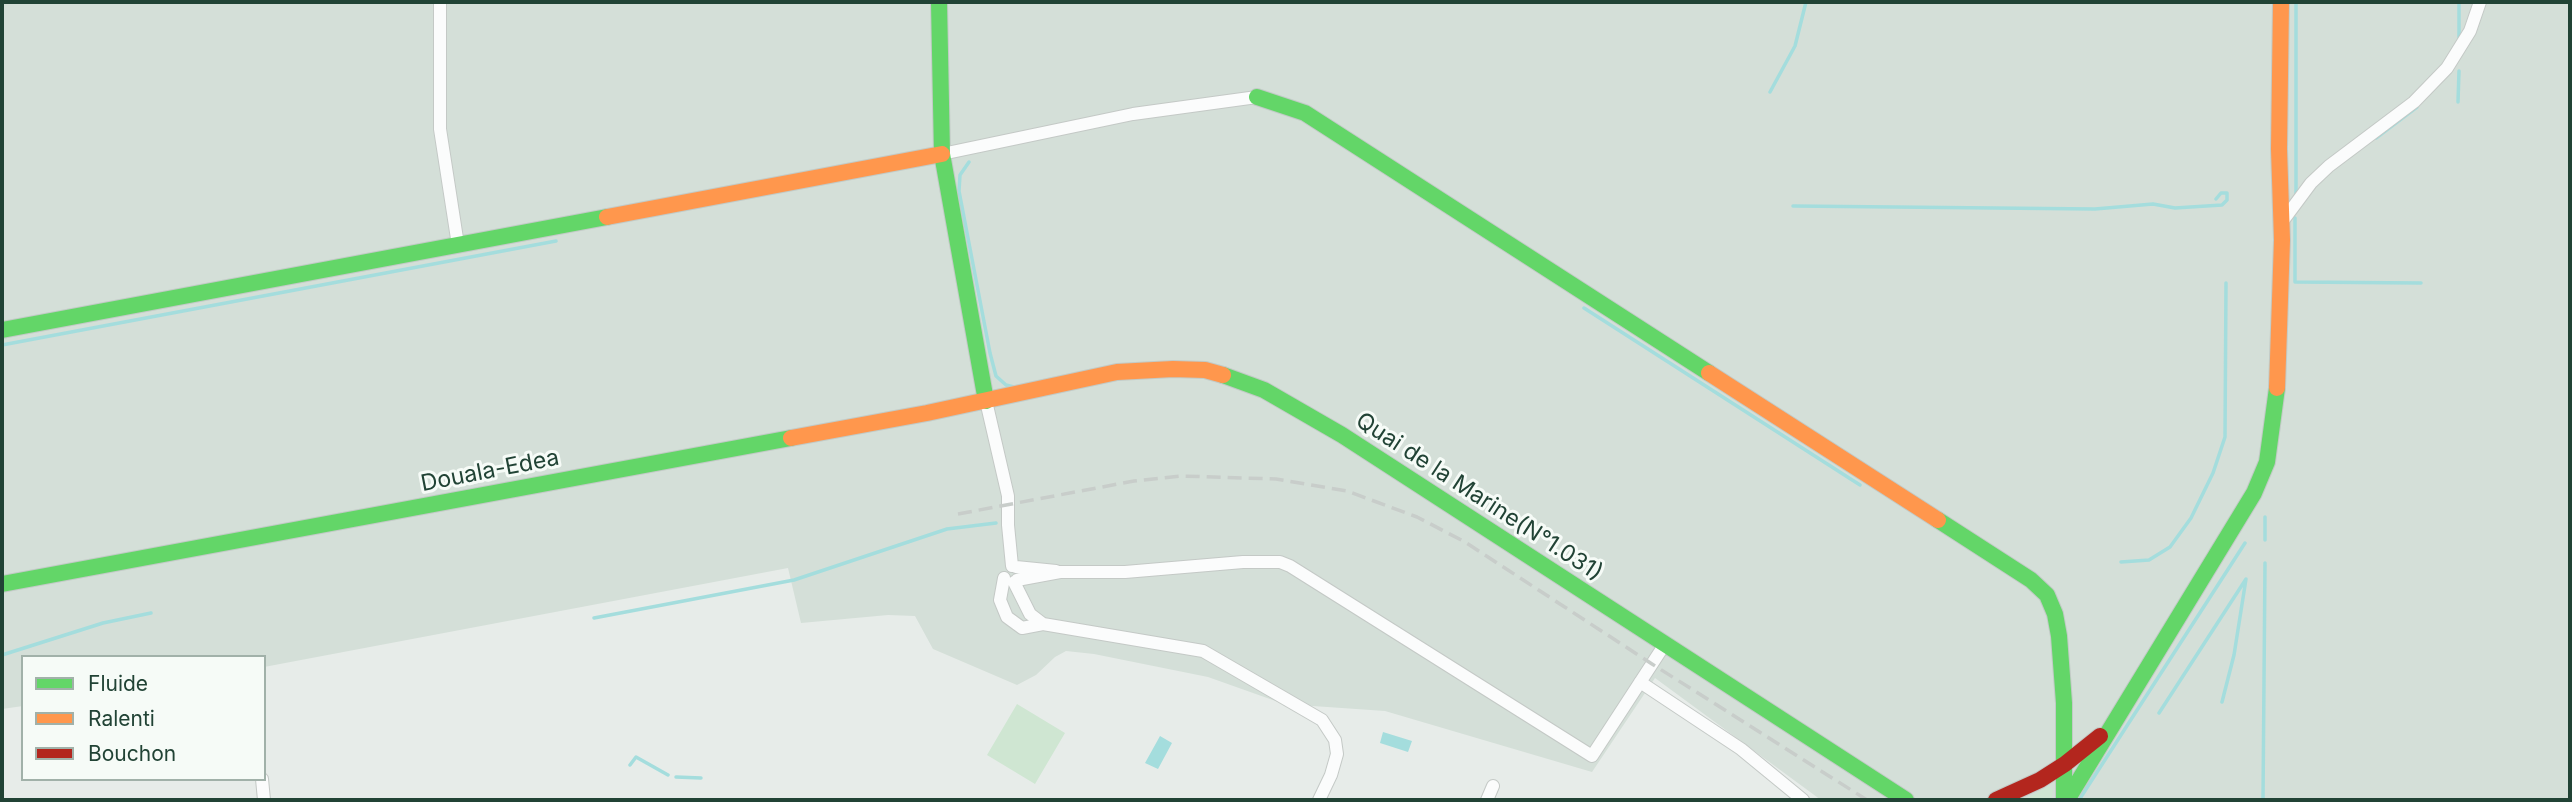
<!DOCTYPE html>
<meta charset="utf-8">
<style>
body{margin:0}
#map{position:relative;width:2572px;height:802px;overflow:hidden;background:#e7ece9;font-family:Inter,sans-serif}
canvas{display:block}
.frame{position:absolute;inset:0;border:4px solid #214335;pointer-events:none}
.legend{position:absolute;left:21px;top:655px;width:245px;height:126px;box-sizing:border-box;background:#f6fbf7;border:2px solid #a1b1a9;margin:0;padding:9px 12px;list-style:none;font-size:21px;color:#214335}
.legend li{display:flex;align-items:center;gap:14px;height:35px}
.legend b{width:35px;border:2px solid #a1b1a9}
</style>
<div id="map">
<canvas width="2572" height="802"></canvas>
<div class="frame"></div>
<ul class="legend">
<li><b style="height:9px;background:#63d668"></b>Fluide</li>
<li><b style="height:9px;background:#ff974d"></b>Ralenti</li>
<li><b style="height:9px;background:#b3261e"></b>Bouchon</li>
</ul>
</div>
<script>
const g = document.querySelector('canvas').getContext('2d');
g.lineJoin = 'round';
function fill(path, color) {
  g.fillStyle = color;
  g.fill(path, 'evenodd');
}
function poly(rows) {
  const path = new Path2D();
  for (const r of rows) {
    path.moveTo(r[0], r[1]);
    for (let i = 2; i < r.length; i += 2) path.lineTo(r[i], r[i + 1]);
  }
  return path;
}
function stroke(path, color, width, dash) {
  g.strokeStyle = color;
  g.lineWidth = width;
  g.lineCap = dash ? 'butt' : 'round';
  g.setLineDash(dash || []);
  g.stroke(path);
}
function label(font, color, halo, rows, align = 'center') {
  g.font = font + ' Inter,sans-serif';
  g.lineWidth = 6;
  g.setLineDash([]);
  g.textBaseline = 'middle';
  g.strokeStyle = halo;
  g.fillStyle = color;
  for (const [text, x, y, turn = 0] of rows) {
    g.save();
    g.translate(x, y);
    g.rotate((+turn || 0) * Math.PI / 180);
    g.textAlign = isNaN(turn) ? turn : align;
    if (halo) g.strokeText(text, 0, 0);
    g.fillText(text, 0, 0);
    g.restore();
  }
}
const built = poly([
 [2,2,2570,2,2570,800,1821,800,1655,678,1592,772,1385,711,1284,704,1208,677,1094,654,1066,651,1055,657,1036,675,1017,685,933,649,915,616,888,615,801,623,788,568,264,667,264,657,23,657,23,706,2,709]
]);
const green = poly([
 [1017,704,1065,733,1035,784,987,755],
 [2049,786,2053,790,2051,800,2023,800]
]);
const water = poly([
 [1383,732,1412,741,1408,752,1380,743],
 [1160,736,1172,743,1158,769,1145,763]
]);
const stream = poly([
 [2459,37,2459,2],
 [1770,92,1795,46,1806,2],
 [2458,102,2459,71],
 [2376,138,2417,107],
 [969,162,960,175,959,191,990,353,996,376,1006,385,1014,387],
 [2296,196,2296,2],
 [1793,206,2095,209,2153,204,2175,208,2222,205,2227,200,2227,193,2221,193,2216,199],
 [2295,218,2295,282,2421,283],
 [1584,308,1860,485],
 [2,345,556,241],
 [2265,540,2265,517],
 [2121,562,2149,560,2170,547,2191,518,2213,473,2225,437,2226,283],
 [594,618,794,580,947,529,996,523],
 [2,655,103,623,151,613],
 [2159,713,2246,579,2234,655,2222,702],
 [630,765,636,757,668,775],
 [676,777,701,778],
 [2079,800,2245,543],
 [2263,800,2265,563]
]);
const street = poly([
 [440,2,440,129,458,245],
 [942,154,1133,114,1257,97],
 [2282,222,2311,183,2329,166,2414,102,2447,68,2470,31,2480,2],
 [986,401,1008,496,1008,525,1012,566],
 [1016,567,1056,571],
 [1004,578,1000,600,1007,617,1022,628,1043,624],
 [1017,580,1060,572,1125,572,1243,562,1280,562,1290,566,1592,756,1665,644],
 [1014,582,1030,614,1043,624,1203,651,1322,720,1335,740,1337,754,1331,775,1319,800],
 [1640,682,1741,749,1803,800],
 [262,779,264,800],
 [1487,800,1493,786]
]);
const fast = poly([
 [939,2,942,154,986,401],
 [1257,97,1305,113,1709,373],
 [2,330,607,217],
 [1223,375,1264,390,1342,435,1906,800],
 [1938,520,2031,580,2047,595,2055,614,2059,636,2064,703,2064,800],
 [2,584,791,438],
 [2067,800,2254,493,2267,462,2277,388]
]);
const slow = poly([
 [607,217,942,154],
 [1709,373,1938,520],
 [2277,388,2282,240,2279,149,2281,2],
 [791,438,927,413,1117,372,1173,369,1205,370,1223,375]
]);
const jam = poly([
 [1996,800,2040,780,2065,764,2100,736]
]);
const rail = poly([
 [958,514,1134,481,1180,476,1276,479,1347,491,1417,517,1465,542,1652,664,1867,800]
]);
const streetNames = [
 ["Douala-Edea",490,471,-11],
 ["Quai de la Marine(N°1.031)",1479,497,33]
];
fill(built, '#d4dfd8');
fill(green, '#cfe6d2');
fill(water, '#a4dddd');
stroke(stream, '#a4dddd', 3.5);
stroke(street, '#c4c9c6', 14);
stroke(fast, '#c2cac6', 18);
stroke(slow, '#c2cac6', 18);
stroke(jam, '#c2cac6', 18);
stroke(street, '#fbfcfc', 12);
stroke(fast, '#63d668', 16);
stroke(slow, '#ff974d', 16);
stroke(jam, '#b3261e', 16);
stroke(rail, '#c8cdca', 3.5, [14, 7]);
label('23px', '#214335', '#f6fbf7', streetNames);
</script>
